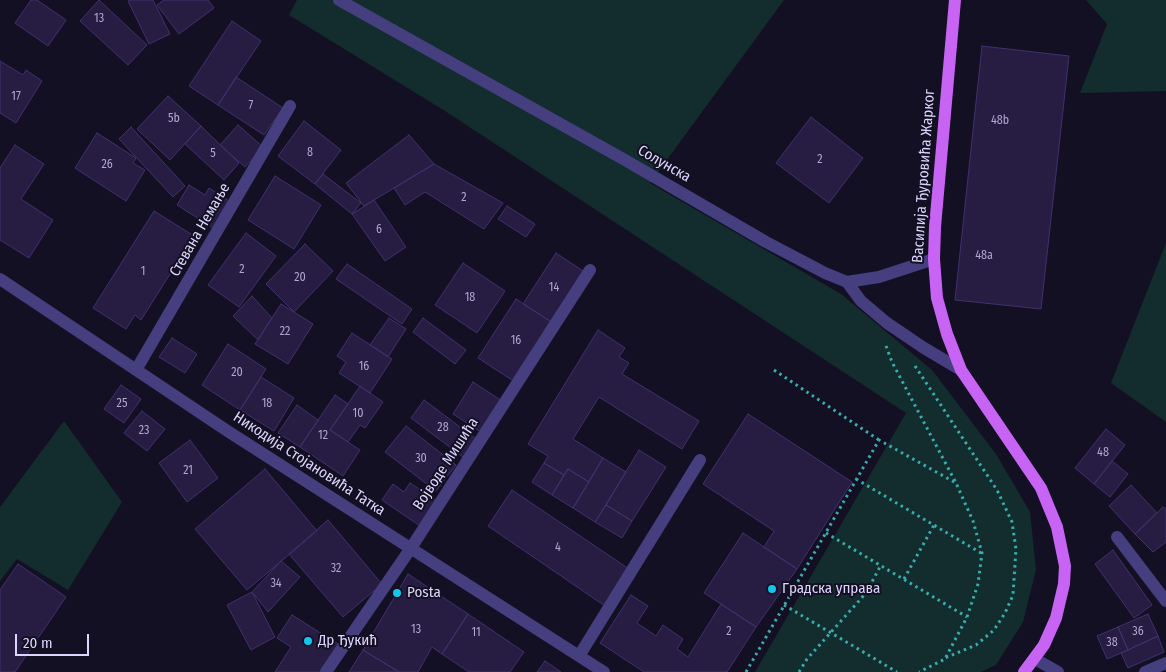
<!DOCTYPE html>
<meta charset="utf-8">
<style>
body{margin:0}
#map{position:relative;width:1166px;height:672px;overflow:hidden;background:#141023;font-family:"Fira Sans Condensed",sans-serif}
canvas{display:block}
.scale{position:absolute;left:15px;top:634px;width:74px;height:22px;box-sizing:border-box;border:2px solid #dcd5fc;border-top:0;padding-left:6px;font-size:15px;line-height:18px;white-space:nowrap;color:#dcd5fc;-webkit-text-stroke:4px #141023;paint-order:stroke}
</style>
<div id="map">
<canvas width="1166" height="672"></canvas>
<div class="scale">20 m</div>
</div>
<script>
const g = document.querySelector('canvas').getContext('2d');
g.lineJoin = 'round';
function fill(path, color) {
  g.fillStyle = color;
  g.fill(path, 'evenodd');
}
function poly(rows) {
  const path = new Path2D();
  for (const r of rows) {
    path.moveTo(r[0], r[1]);
    for (let i = 2; i < r.length; i += 2) path.lineTo(r[i], r[i + 1]);
  }
  return path;
}
function stroke(path, color, width, dash) {
  g.strokeStyle = color;
  g.lineWidth = width;
  g.lineCap = dash ? 'butt' : 'round';
  g.setLineDash(dash || []);
  g.stroke(path);
}
function label(font, color, halo, rows, align = 'center') {
  g.font = font + ' "Fira Sans Condensed",sans-serif';
  g.lineWidth = 4;
  g.setLineDash([]);
  g.textBaseline = 'middle';
  g.strokeStyle = halo;
  g.fillStyle = color;
  for (const [text, x, y, turn = 0] of rows) {
    g.save();
    g.translate(x, y);
    g.rotate((+turn || 0) * Math.PI / 180);
    g.textAlign = isNaN(turn) ? turn : align;
    if (halo) g.strokeText(text, 0, 0);
    g.fillText(text, 0, 0);
    g.restore();
  }
}
const green = poly([
 [297,0,784,0,650,183,841,294,932,370,996,454,1030,512,1036,570,1023,622,996,665,981,672,755,672,906,413,445,111,289,15],
 [1086,0,1166,0,1166,91,1080,93,1107,24],
 [1166,243,1166,422,1111,383],
 [64,421,122,502,68,590,17,559,0,581,0,507]
]);
const building = poly([
 [31,0,37,0,66,20,48,46,15,23,31,0],
 [99,0,147,45,128,65,80,21,99,0],
 [130,0,153,0,170,34,149,44,128,1,130,0],
 [164,0,208,0,214,8,179,34,157,5,164,0],
 [232,21,261,41,218,105,189,86,232,21],
 [982,46,1069,56,1041,309,955,300,982,46],
 [0,61,23,75,26,70,42,81,16,123,0,113,0,61],
 [236,77,283,108,264,135,218,105,236,77],
 [168,96,201,126,170,160,137,129,168,96],
 [811,117,863,158,829,203,776,163,811,117],
 [304,121,341,150,315,184,278,156,304,121],
 [238,125,263,147,245,167,220,145,238,125],
 [201,126,239,163,224,180,185,144,201,126],
 [131,127,185,186,173,197,119,139,131,127],
 [97,133,136,158,133,163,145,170,126,201,75,168,97,133],
 [409,135,434,164,364,206,346,183,409,135],
 [15,145,44,164,21,199,53,220,29,258,0,240,0,168,15,145],
 [434,164,503,203,484,229,425,192,405,205,394,188,434,164],
 [323,174,361,203,352,214,315,184,323,174],
 [275,176,321,205,294,249,248,220,275,176],
 [189,185,205,195,209,188,231,202,215,229,177,205,189,185],
 [374,200,406,247,385,261,352,214,374,200],
 [507,206,535,224,526,237,498,219,507,206],
 [154,211,194,236,141,320,135,315,126,329,93,308,154,211],
 [246,233,276,256,239,307,208,285,246,233],
 [305,244,333,271,294,312,266,284,305,244],
 [556,253,586,273,553,323,523,304,556,253],
 [463,263,505,291,477,333,435,305,463,263],
 [347,264,412,309,402,324,336,279,347,264],
 [252,296,272,318,258,340,233,316,252,296],
 [516,299,553,323,515,382,478,358,516,299],
 [281,304,313,324,288,364,255,344,281,304],
 [389,318,406,329,388,357,370,345,389,318],
 [423,318,466,350,455,364,413,332,423,318],
 [598,330,625,348,619,357,629,363,622,374,699,421,682,449,599,397,573,439,603,458,589,482,568,469,564,475,544,463,548,456,528,444,598,330],
 [352,333,392,359,370,393,339,373,346,362,337,356,352,333],
 [172,338,197,354,185,373,159,357,172,338],
 [228,344,266,369,240,410,202,385,228,344],
 [261,377,294,398,274,431,240,410,261,377],
 [473,382,502,401,481,432,453,414,473,382],
 [121,385,141,399,124,423,104,409,121,385],
 [360,386,383,402,365,428,360,425,348,442,330,430,360,386],
 [335,395,348,404,330,430,360,450,343,476,300,447,335,395],
 [424,400,476,439,463,457,411,418,424,400],
 [297,405,318,420,300,447,278,433,297,405],
 [142,411,165,429,147,451,124,433,142,411],
 [748,414,852,482,797,569,764,547,774,531,703,484,748,414],
 [406,426,456,465,436,491,385,452,406,426],
 [1106,429,1125,445,1094,484,1075,468,1106,429],
 [190,440,218,478,187,502,159,463,190,440],
 [639,450,666,467,632,521,606,505,639,450],
 [603,458,626,472,595,522,573,508,603,458],
 [1112,461,1128,474,1110,497,1094,484,1112,461],
 [544,463,564,475,552,495,532,482,544,463],
 [265,469,317,531,247,590,195,529,265,469],
 [568,469,589,482,573,508,552,495,568,469],
 [410,483,437,501,420,526,382,500,393,484,404,492,410,483],
 [1131,485,1157,513,1135,534,1109,506,1131,485],
 [512,490,629,569,605,606,488,526,512,490],
 [606,505,632,521,622,538,595,522,606,505],
 [1163,507,1166,509,1166,542,1153,552,1135,534,1163,507],
 [328,520,382,584,343,617,289,554,328,520],
 [743,533,797,569,756,627,704,593,743,533],
 [1113,550,1152,605,1134,618,1095,564,1113,550],
 [281,561,300,577,268,612,252,592,281,561],
 [18,564,66,597,15,672,0,672,0,590,18,564],
 [408,574,468,614,442,654,432,647,418,672,399,672,363,650,408,574],
 [252,592,275,637,251,650,227,605,252,592],
 [631,595,648,606,637,623,656,636,663,625,683,639,677,649,688,657,721,604,756,627,727,672,644,672,600,643,631,595],
 [468,614,524,652,510,672,469,672,442,654,468,614],
 [1148,614,1158,636,1128,650,1118,627,1148,614],
 [292,615,338,644,320,672,275,672,291,647,277,638,292,615],
 [1118,627,1128,650,1107,659,1097,636,1118,627],
 [1158,636,1164,652,1128,668,1121,653,1158,636],
 [363,650,399,672,349,672,363,650],
 [545,661,561,672,537,672,545,661]
]);
const path = poly([
 [886,346,892,362,956,483],
 [915,366,997,490,1012,522,1016,549,1013,595,1005,613,994,630,976,645,945,658],
 [774,370,879,440],
 [856,479,981,553],
 [826,533,967,617],
 [904,579,934,525],
 [784,605,897,672],
 [746,672,879,440,956,483,973,521,982,553,978,584,967,617,945,659,919,672],
 [799,672,807,659,866,593,881,565]
]);
const minor = poly([
 [339,0,625,160,766,242,825,273,847,282,861,301,887,323,924,348,961,370],
 [0,279,229,432,604,672],
 [847,282,879,277,934,259],
 [136,370,290,106],
 [1117,537,1166,601],
 [579,656,700,460],
 [1035,659,1058,672],
 [326,672,411,548,590,270],
 [1145,672,1166,663]
]);
const major = poly([
 [955,0,935,227,934,259,937,298,947,334,961,370,1041,488,1057,527,1065,566,1064,584,1056,618,1044,645,1024,672]
]);
const markers = [
 [772,589,5,"#11c8ec"],
 [397,593,5,"#11c8ec"],
 [308,641,5,"#11c8ec"]
];
const numberNames = [
 ["13",99,19],
 ["17",16,97],
 ["7",251,106],
 ["5b",174,119],
 ["48b",1000,121],
 ["8",310,153],
 ["5",213,154],
 ["2",820,160],
 ["26",107,165],
 ["2",464,198],
 ["6",379,230],
 ["48a",984,256],
 ["2",242,270],
 ["1",143,272],
 ["20",300,278],
 ["14",554,288],
 ["18",470,298],
 ["22",285,332],
 ["16",516,341],
 ["16",364,367],
 ["20",237,373],
 ["25",122,404],
 ["18",267,404],
 ["10",358,414],
 ["28",443,428],
 ["23",144,431],
 ["12",323,436],
 ["48",1103,453],
 ["30",421,459],
 ["21",188,471],
 ["4",558,548],
 ["32",336,569],
 ["34",276,584],
 ["13",416,630],
 ["2",729,632],
 ["36",1138,632],
 ["11",476,633],
 ["38",1112,643]
];
const streetNames = [
 ["Солунска",664,164,30],
 ["Василија Ђуровића Жарког",924,176,-86],
 ["Стевана Немање",200,230,-60],
 ["Никодија Стојановића Татка",309,464,33],
 ["Војводе Мишића",446,464,-57]
];
const poiNames = [
 ["Градска управа",782,589],
 ["Posta",407,593],
 ["Др Ђукић",318,641]
];
fill(green, '#132c2d');
fill(building, '#271d43');
stroke(building, '#41316d', 1);
stroke(path, '#38adad', 3, [2.5, 4]);
stroke(minor, '#453e7f', 12);
stroke(major, '#c764f4', 12);
for (const [x, y, r, color] of markers) {
  const dot = new Path2D();
  dot.arc(x, y, r, 0, 2 * Math.PI);
  g.fillStyle = color;
  g.fill(dot);
  stroke(dot, '#141023', 2);
}
label('12px', '#afa7ce', null, numberNames);
label('15px', '#dcd5fc', '#141023', streetNames);
label('15px', '#dcd5fc', '#141023', poiNames, 'left');
</script>
